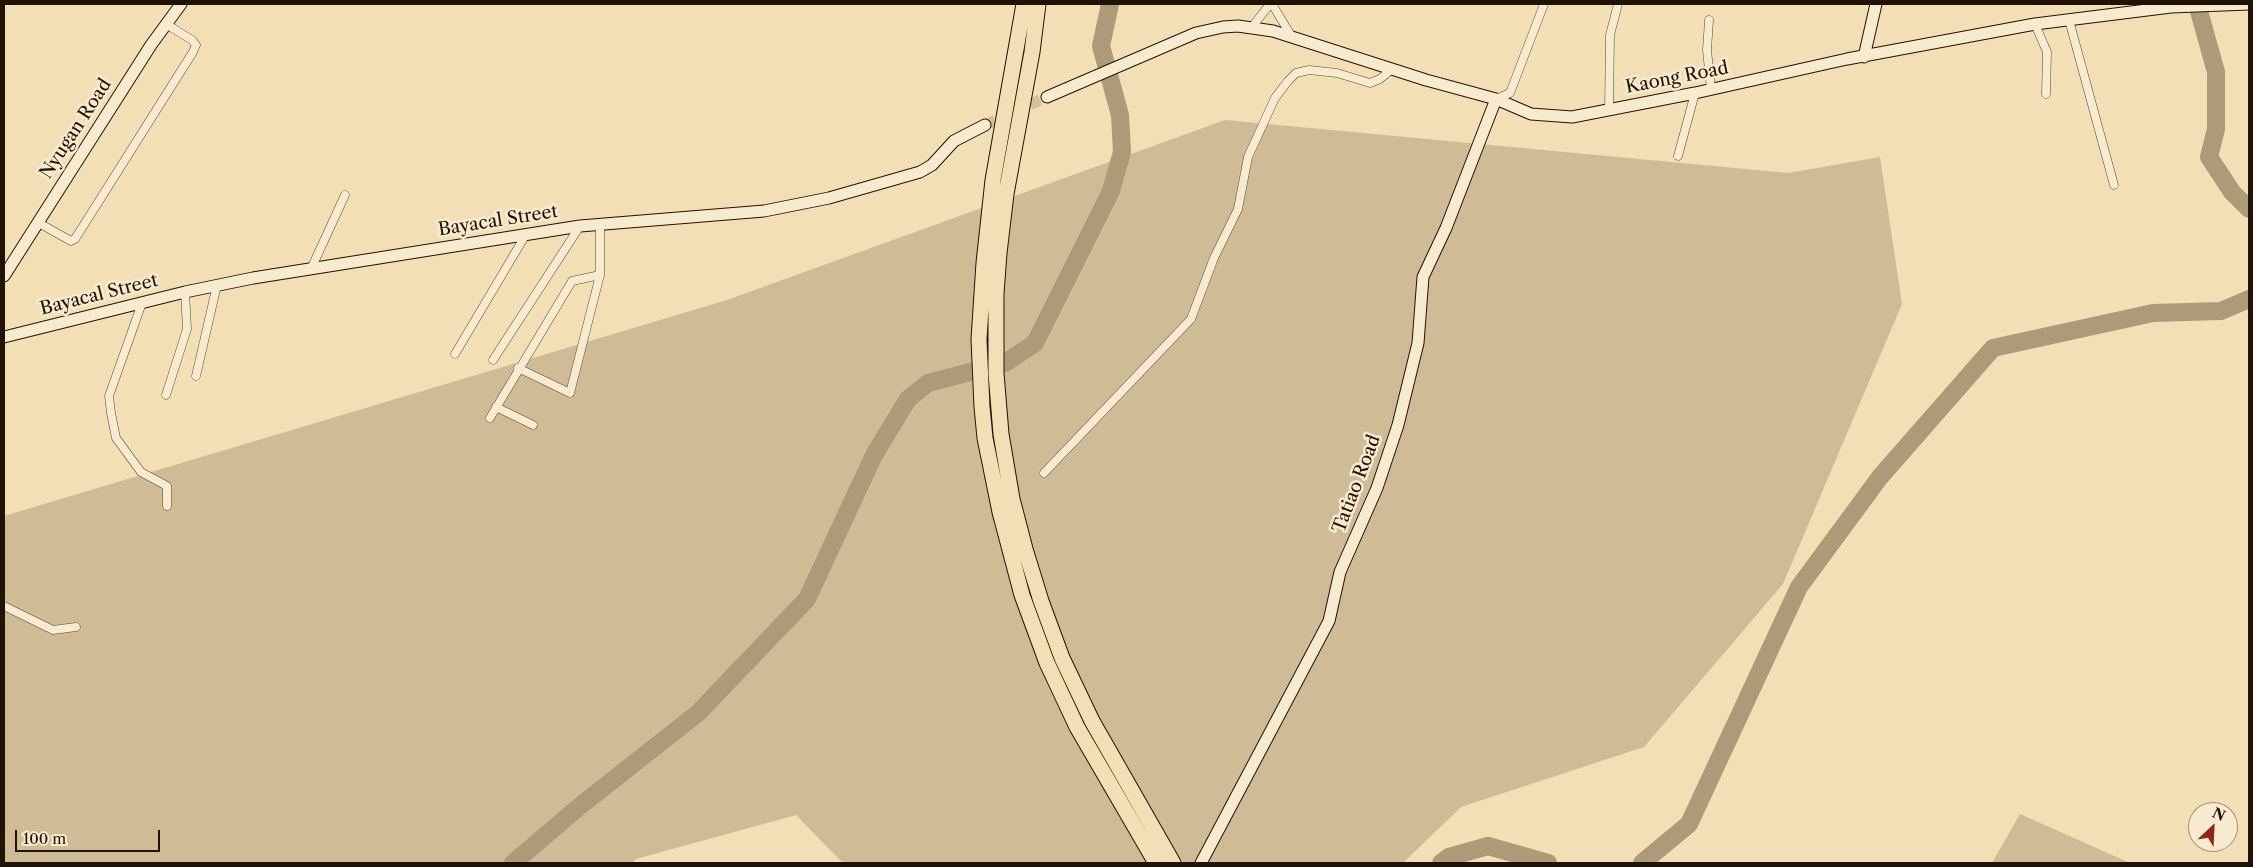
<!DOCTYPE html>
<style>
body{margin:0}
#map{position:relative;width:2253px;height:867px;overflow:hidden;background:#f3dfb5;font-family:"Libre Caslon Text",serif}
canvas{display:block}
.frame{position:absolute;inset:0;border:5px solid #211303;pointer-events:none}
.north{position:absolute;left:2188px;top:802px;width:50px;height:50px;box-sizing:border-box;background:#f7eacf;border:1px solid #a1947d;border-radius:50%;rotate:25deg;font-size:14px;font-weight:700;line-height:20px;text-align:center;color:#211303}
.north::after{content:'';display:block;margin:auto;width:18px;height:22px;background:#8f2418;clip-path:polygon(50% 0,100% 100%,50% 72%,0 100%)}
.scale{position:absolute;left:15px;top:830px;width:145px;height:22px;box-sizing:border-box;border:2px solid #211303;border-top:0;padding-left:6px;font-size:15px;line-height:18px;white-space:nowrap;color:#211303;-webkit-text-stroke:4px #f7eacf;paint-order:stroke}
</style>
<div id="map">
<canvas width="2253" height="867"></canvas>
<div class="frame"></div>
<div class="north">N</div>
<div class="scale">100 m</div>
</div>
<script>
const g = document.querySelector('canvas').getContext('2d');
g.lineJoin = 'round';
function fill(path, color) {
  g.fillStyle = color;
  g.fill(path, 'evenodd');
}
function poly(rows) {
  const path = new Path2D();
  for (const r of rows) {
    path.moveTo(r[0], r[1]);
    for (let i = 2; i < r.length; i += 2) path.lineTo(r[i], r[i + 1]);
  }
  return path;
}
function stroke(path, color, width, dash) {
  g.strokeStyle = color;
  g.lineWidth = width;
  g.lineCap = dash ? 'butt' : 'round';
  g.setLineDash(dash || []);
  g.stroke(path);
}
function label(font, color, halo, rows, align = 'center') {
  g.font = font + ' "Libre Caslon Text",serif';
  g.lineWidth = 5;
  g.setLineDash([]);
  g.textBaseline = 'middle';
  g.strokeStyle = halo;
  g.fillStyle = color;
  for (const [text, x, y, turn = 0] of rows) {
    g.save();
    g.translate(x, y);
    g.rotate((+turn || 0) * Math.PI / 180);
    g.textAlign = isNaN(turn) ? turn : align;
    if (halo) g.strokeText(text, 0, 0);
    g.fillText(text, 0, 0);
    g.restore();
  }
}
const green = poly([
 [1225,120,1788,173,1880,157,1902,304,1783,584,1644,747,1461,807,1403,863,843,863,796,815,636,859,632,863,4,863,4,516,727,300],
 [2020,814,2130,863,1992,863]
]);
const river = poly([
 [2197,4,2216,72,2216,129,2209,157,2232,192,2249,209],
 [513,863,580,806,698,713,807,599,874,455,908,399,928,383,1005,363,1035,343,1111,191,1122,152,1120,115,1101,46,1110,4],
 [1441,863,1449,857,1488,846,1548,863],
 [1642,863,1689,824,1799,587,1880,477,1993,348,2153,313,2221,311,2249,299]
]);
const secondaryTunnel = poly([
 [985,125,1047,97]
]);
const street = poly([
 [1272,4,1292,37],
 [1709,20,1707,50,1711,89],
 [2069,20,2114,185],
 [2035,24,2047,52,2046,94],
 [1252,27,1270,4],
 [1496,99,1510,93,1544,4],
 [1609,109,1610,35,1618,4],
 [1678,156,1695,93],
 [37,222,71,241,75,239,193,52,196,45,192,40,166,24],
 [311,269,345,195],
 [142,303,109,396,111,413,116,438,141,472,167,486,167,506],
 [455,354,525,236],
 [493,360,580,226],
 [518,368,570,393,600,275],
 [196,376,217,285],
 [166,395,187,329,185,292],
 [496,407,533,425],
 [490,418,572,281,600,275,600,224],
 [1044,473,1191,319,1214,258,1238,209,1248,157,1275,98,1288,81,1296,73,1309,70,1337,73,1370,83,1380,79,1392,69],
 [4,606,53,630,76,627]
]);
const secondary = poly([
 [1864,57,1876,4],
 [1047,97,1196,33,1223,27,1238,26,1273,31,1426,80,1496,99,1531,114,1572,117,1695,93,1847,59,2035,24,2171,7,2249,4],
 [4,276,151,45,181,4],
 [4,337,185,292,253,278,580,226,764,211,829,198,920,172,932,165,954,141,985,125],
 [1201,863,1329,621,1340,572,1377,488,1398,425,1418,343,1423,277,1446,228,1496,99]
]);
const highway = poly([
 [1024,4,993,180,984,263,979,339,982,407,985,438,1000,512,1022,595,1047,663,1077,727,1156,863],
 [1038,4,1032,52,1006,194,999,253,996,294,996,373,1001,434,1012,499,1025,549,1041,601,1062,658,1092,721,1173,863]
]);
const streetNames = [
 ["Kaong Road",1677,78,-11],
 ["Nyugan Road",76,129,-57],
 ["Bayacal Street",498,221,-9],
 ["Bayacal Street",99,295,-14],
 ["Tatiao Road",1357,484,-69]
];
fill(green, '#cfbc97');
stroke(river, '#ac9a78', 18);
stroke(secondaryTunnel, '#d4c09a', 11, [11, 5.5]);
stroke(street, '#564630', 9);
stroke(secondary, '#211303', 13);
stroke(highway, '#211303', 17);
stroke(street, '#f7eacf', 8);
stroke(secondary, '#f7eacf', 11);
stroke(highway, '#f3dfb5', 15);
label('18px', '#211303', '#f7eacf', streetNames);
</script>
